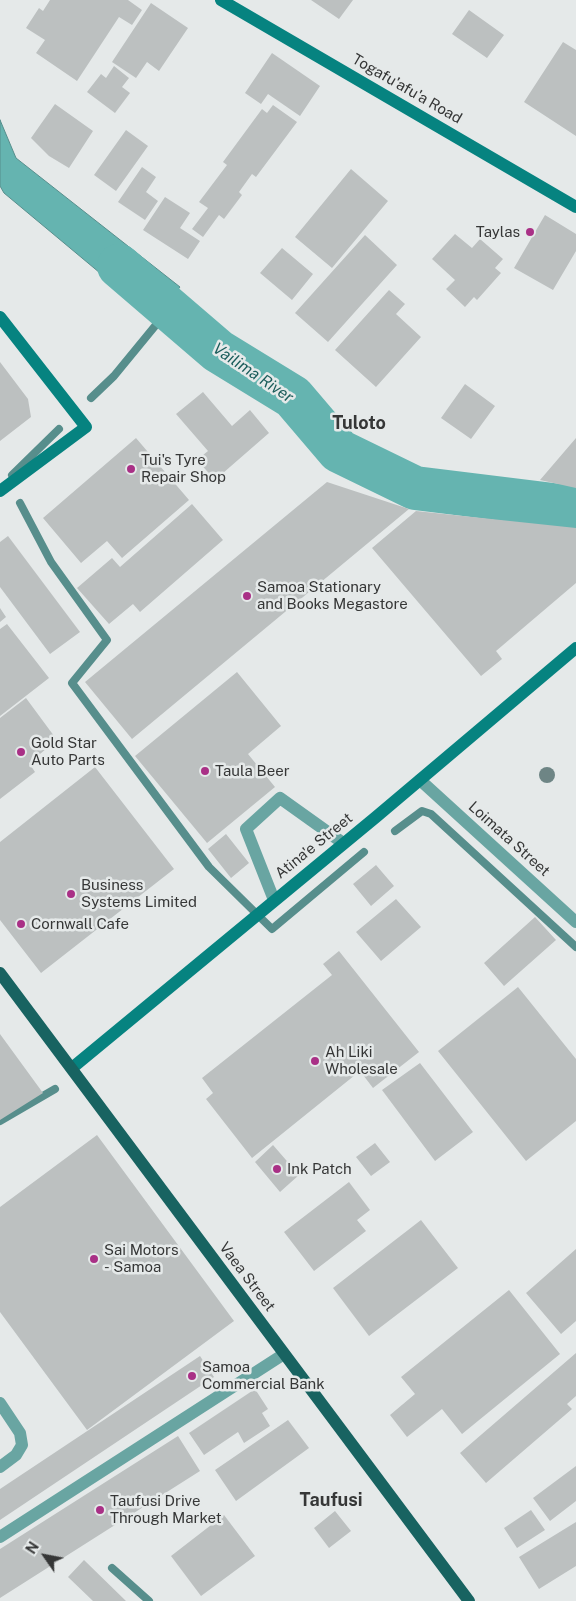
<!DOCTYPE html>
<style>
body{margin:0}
#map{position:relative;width:576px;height:1601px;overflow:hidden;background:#e5e9e9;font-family:"Public Sans",sans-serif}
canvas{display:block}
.north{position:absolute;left:20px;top:1531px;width:50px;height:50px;-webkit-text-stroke:4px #e5e9e9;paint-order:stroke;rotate:303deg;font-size:14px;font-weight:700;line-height:20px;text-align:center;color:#363737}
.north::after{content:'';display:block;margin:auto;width:18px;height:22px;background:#363737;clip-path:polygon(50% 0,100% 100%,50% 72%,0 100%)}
</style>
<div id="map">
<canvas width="576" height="1601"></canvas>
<div class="north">N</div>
</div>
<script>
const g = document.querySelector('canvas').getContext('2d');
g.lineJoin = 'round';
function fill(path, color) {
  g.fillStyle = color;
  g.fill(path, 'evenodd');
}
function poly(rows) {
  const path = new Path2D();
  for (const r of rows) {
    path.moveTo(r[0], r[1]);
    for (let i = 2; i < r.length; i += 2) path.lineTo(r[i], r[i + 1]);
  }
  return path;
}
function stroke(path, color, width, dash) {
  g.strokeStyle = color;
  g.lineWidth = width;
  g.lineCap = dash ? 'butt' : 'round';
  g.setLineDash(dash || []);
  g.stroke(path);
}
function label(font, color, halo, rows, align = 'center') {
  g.font = font + ' "Public Sans",sans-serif';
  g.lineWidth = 5;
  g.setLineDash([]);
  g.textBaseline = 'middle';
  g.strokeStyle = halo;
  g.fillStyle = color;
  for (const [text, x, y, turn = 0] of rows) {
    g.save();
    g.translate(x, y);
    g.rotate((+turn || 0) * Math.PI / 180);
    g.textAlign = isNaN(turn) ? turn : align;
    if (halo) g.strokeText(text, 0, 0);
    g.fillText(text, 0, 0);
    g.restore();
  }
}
const water = poly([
 [0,120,16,158,180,287,154,318,4,193,0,186,0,120]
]);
const stream = poly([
 [91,398,114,376,169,309],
 [12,475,59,429],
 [20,503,51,562,107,640,72,683,209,867,272,929,364,852],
 [395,831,422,811,431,814,576,947],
 [0,1121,55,1089],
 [112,1568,149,1601]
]);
const river = poly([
 [119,266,218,351,293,397,339,451,415,488,576,508]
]);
const building = poly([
 [50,0,128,0,142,10,132,25,119,17,77,81,36,53,45,40,26,28,39,8,43,11],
 [311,0,353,0,339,19],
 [151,3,188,28,159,71,147,62,136,78,112,62],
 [469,10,504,35,487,58,452,34],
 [563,42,576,50,576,136,524,102],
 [272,53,320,86,300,116,268,94,261,104,245,93],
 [114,66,129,78,122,87,130,93,115,113,87,92,101,74,106,78],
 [55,104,93,131,69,168,49,156,31,138],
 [273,105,297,122,256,177,252,174,239,192,242,195,224,219,219,215,203,237,192,229,208,208,199,202,227,165,223,162,262,109,267,113],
 [126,130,148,146,116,191,94,175],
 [142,167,156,177,146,192,158,201,145,220,118,202],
 [351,169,388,201,332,268,295,237],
 [165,197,190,213,180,228,200,241,188,259,143,230],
 [545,215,576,234,576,251,553,290,514,268],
 [455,234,472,248,480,239,503,259,495,268,501,273,477,300,474,297,465,307,446,289,455,280,432,259],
 [365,235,397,265,328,342,295,313],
 [282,248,313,274,292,300,260,273],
 [389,290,405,304,396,314,421,337,376,387,335,350],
 [0,362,28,399,31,417,0,441],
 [465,384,495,406,471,439,441,418],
 [203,392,232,426,250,410,269,433,215,480,197,460,208,451,176,414],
 [136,438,189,500,122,558,107,541,81,563,43,518],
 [576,438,576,488,540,480],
 [327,482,409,509,132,739,85,682],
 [192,504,223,540,140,612,133,604,109,624,77,588,112,558,120,567],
 [416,511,576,528,576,583,496,651,502,659,481,676,372,548],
 [8,536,80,632,50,654,0,587,0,542],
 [0,608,6,617,0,622],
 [7,624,49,678,0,716,0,629],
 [237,672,281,726,248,754,275,787,207,843,135,756],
 [26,698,57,740,29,763,35,772,0,799,0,718],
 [95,767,174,869,41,973,0,920,0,842],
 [226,834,249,863,231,878,208,849],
 [376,865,394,886,371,906,353,884],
 [396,899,421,927,381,961,356,932],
 [535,917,556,940,504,986,484,963],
 [339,951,419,1052,373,1088,360,1071,252,1158,206,1099,213,1093,202,1078,332,975,323,964],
 [518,987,576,1059,576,1121,526,1161,438,1051],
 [0,1034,43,1093,0,1120],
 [420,1063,473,1132,435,1161,382,1090],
 [97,1135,234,1321,87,1430,0,1312,0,1207],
 [375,1143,390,1162,371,1176,356,1157],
 [273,1145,299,1175,280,1192,255,1162],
 [349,1182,370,1210,357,1220,366,1231,314,1271,284,1232],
 [421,1220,458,1268,369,1336,333,1288],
 [576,1249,576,1321,561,1334,526,1293],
 [509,1290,560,1354,462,1434,442,1409,407,1437,390,1415,415,1394,401,1377],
 [576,1353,576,1396,567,1404,572,1409,486,1483,460,1453],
 [200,1356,214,1377,0,1520,0,1489],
 [255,1389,268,1409,262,1413,270,1426,244,1443,238,1432,204,1455,189,1433],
 [288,1420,309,1448,236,1501,215,1470],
 [178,1436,200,1471,0,1598,0,1549],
 [576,1466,576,1501,550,1521,533,1498],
 [531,1510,545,1530,517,1548,504,1528],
 [335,1511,351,1531,329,1548,314,1528],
 [224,1515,255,1556,201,1596,171,1556],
 [576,1522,576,1566,539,1589,519,1557],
 [84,1560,126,1601,93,1601,68,1577]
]);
const service = poly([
 [274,900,246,829,280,798,343,843],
 [0,1403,20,1433,22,1445,16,1455,0,1467],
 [0,1537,284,1354]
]);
const minor = poly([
 [420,780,576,922]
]);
const secondary = poly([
 [221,0,576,207],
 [0,317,86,427,0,491],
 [72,1068,376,817,576,648]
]);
const primary = poly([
 [0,973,469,1601]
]);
const trees = [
 [547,775]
];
const markers = [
 [530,232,5,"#a93086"],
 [131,469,5,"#a93086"],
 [247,596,5,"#a93086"],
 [21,752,5,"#a93086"],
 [205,771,5,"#a93086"],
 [71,894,5,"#a93086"],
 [21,924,5,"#a93086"],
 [315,1061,5,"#a93086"],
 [277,1169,5,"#a93086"],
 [94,1259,5,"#a93086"],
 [192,1376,5,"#a93086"],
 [100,1510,5,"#a93086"]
];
const streetNames = [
 ["Togafu'afu'a Road",407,89,30],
 ["Loimata Street",509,839,42],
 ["Atina'e Street",314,846,-39],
 ["Vaea Street",247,1277,53]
];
const poiNames = [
 ["Taylas",520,232,"right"],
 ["Tui's Tyre",141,460],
 ["Repair Shop",141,477],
 ["Samoa Stationary",257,587],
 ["and Books Megastore",257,604],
 ["Gold Star",31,743],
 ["Auto Parts",31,760],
 ["Taula Beer",215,771],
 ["Business",81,885],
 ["Systems Limited",81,902],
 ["Cornwall Cafe",31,924],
 ["Ah Liki",325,1052],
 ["Wholesale",325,1069],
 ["Ink Patch",287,1169],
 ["Sai Motors",104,1250],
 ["- Samoa",104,1267],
 ["Samoa",202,1367],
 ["Commercial Bank",202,1384],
 ["Taufusi Drive",110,1501],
 ["Through Market",110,1518]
];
const waterNames = [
 ["Vailima River",253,373,34]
];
const quarterNames = [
 ["Tuloto",359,423],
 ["Taufusi",331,1500]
];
fill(water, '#65b4b0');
stroke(water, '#578e8c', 1);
stroke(stream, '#578e8c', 8);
stroke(river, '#65b4b0', 44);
fill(building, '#bcc0c0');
stroke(service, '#69a5a2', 12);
stroke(minor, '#69a5a2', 12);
stroke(secondary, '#068380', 12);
stroke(primary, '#186361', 12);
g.fillStyle = '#6e8585';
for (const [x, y] of trees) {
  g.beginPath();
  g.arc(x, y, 8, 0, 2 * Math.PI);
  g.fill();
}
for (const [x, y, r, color] of markers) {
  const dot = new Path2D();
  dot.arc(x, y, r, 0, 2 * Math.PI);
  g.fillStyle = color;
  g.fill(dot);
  stroke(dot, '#e5e9e9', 2);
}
label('15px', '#363737', '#e5e9e9', streetNames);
label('15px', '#363737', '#e5e9e9', poiNames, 'left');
label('italic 16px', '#1b5d5b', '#e5e9e9', waterNames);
label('bold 18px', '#363737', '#e5e9e9', quarterNames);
</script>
